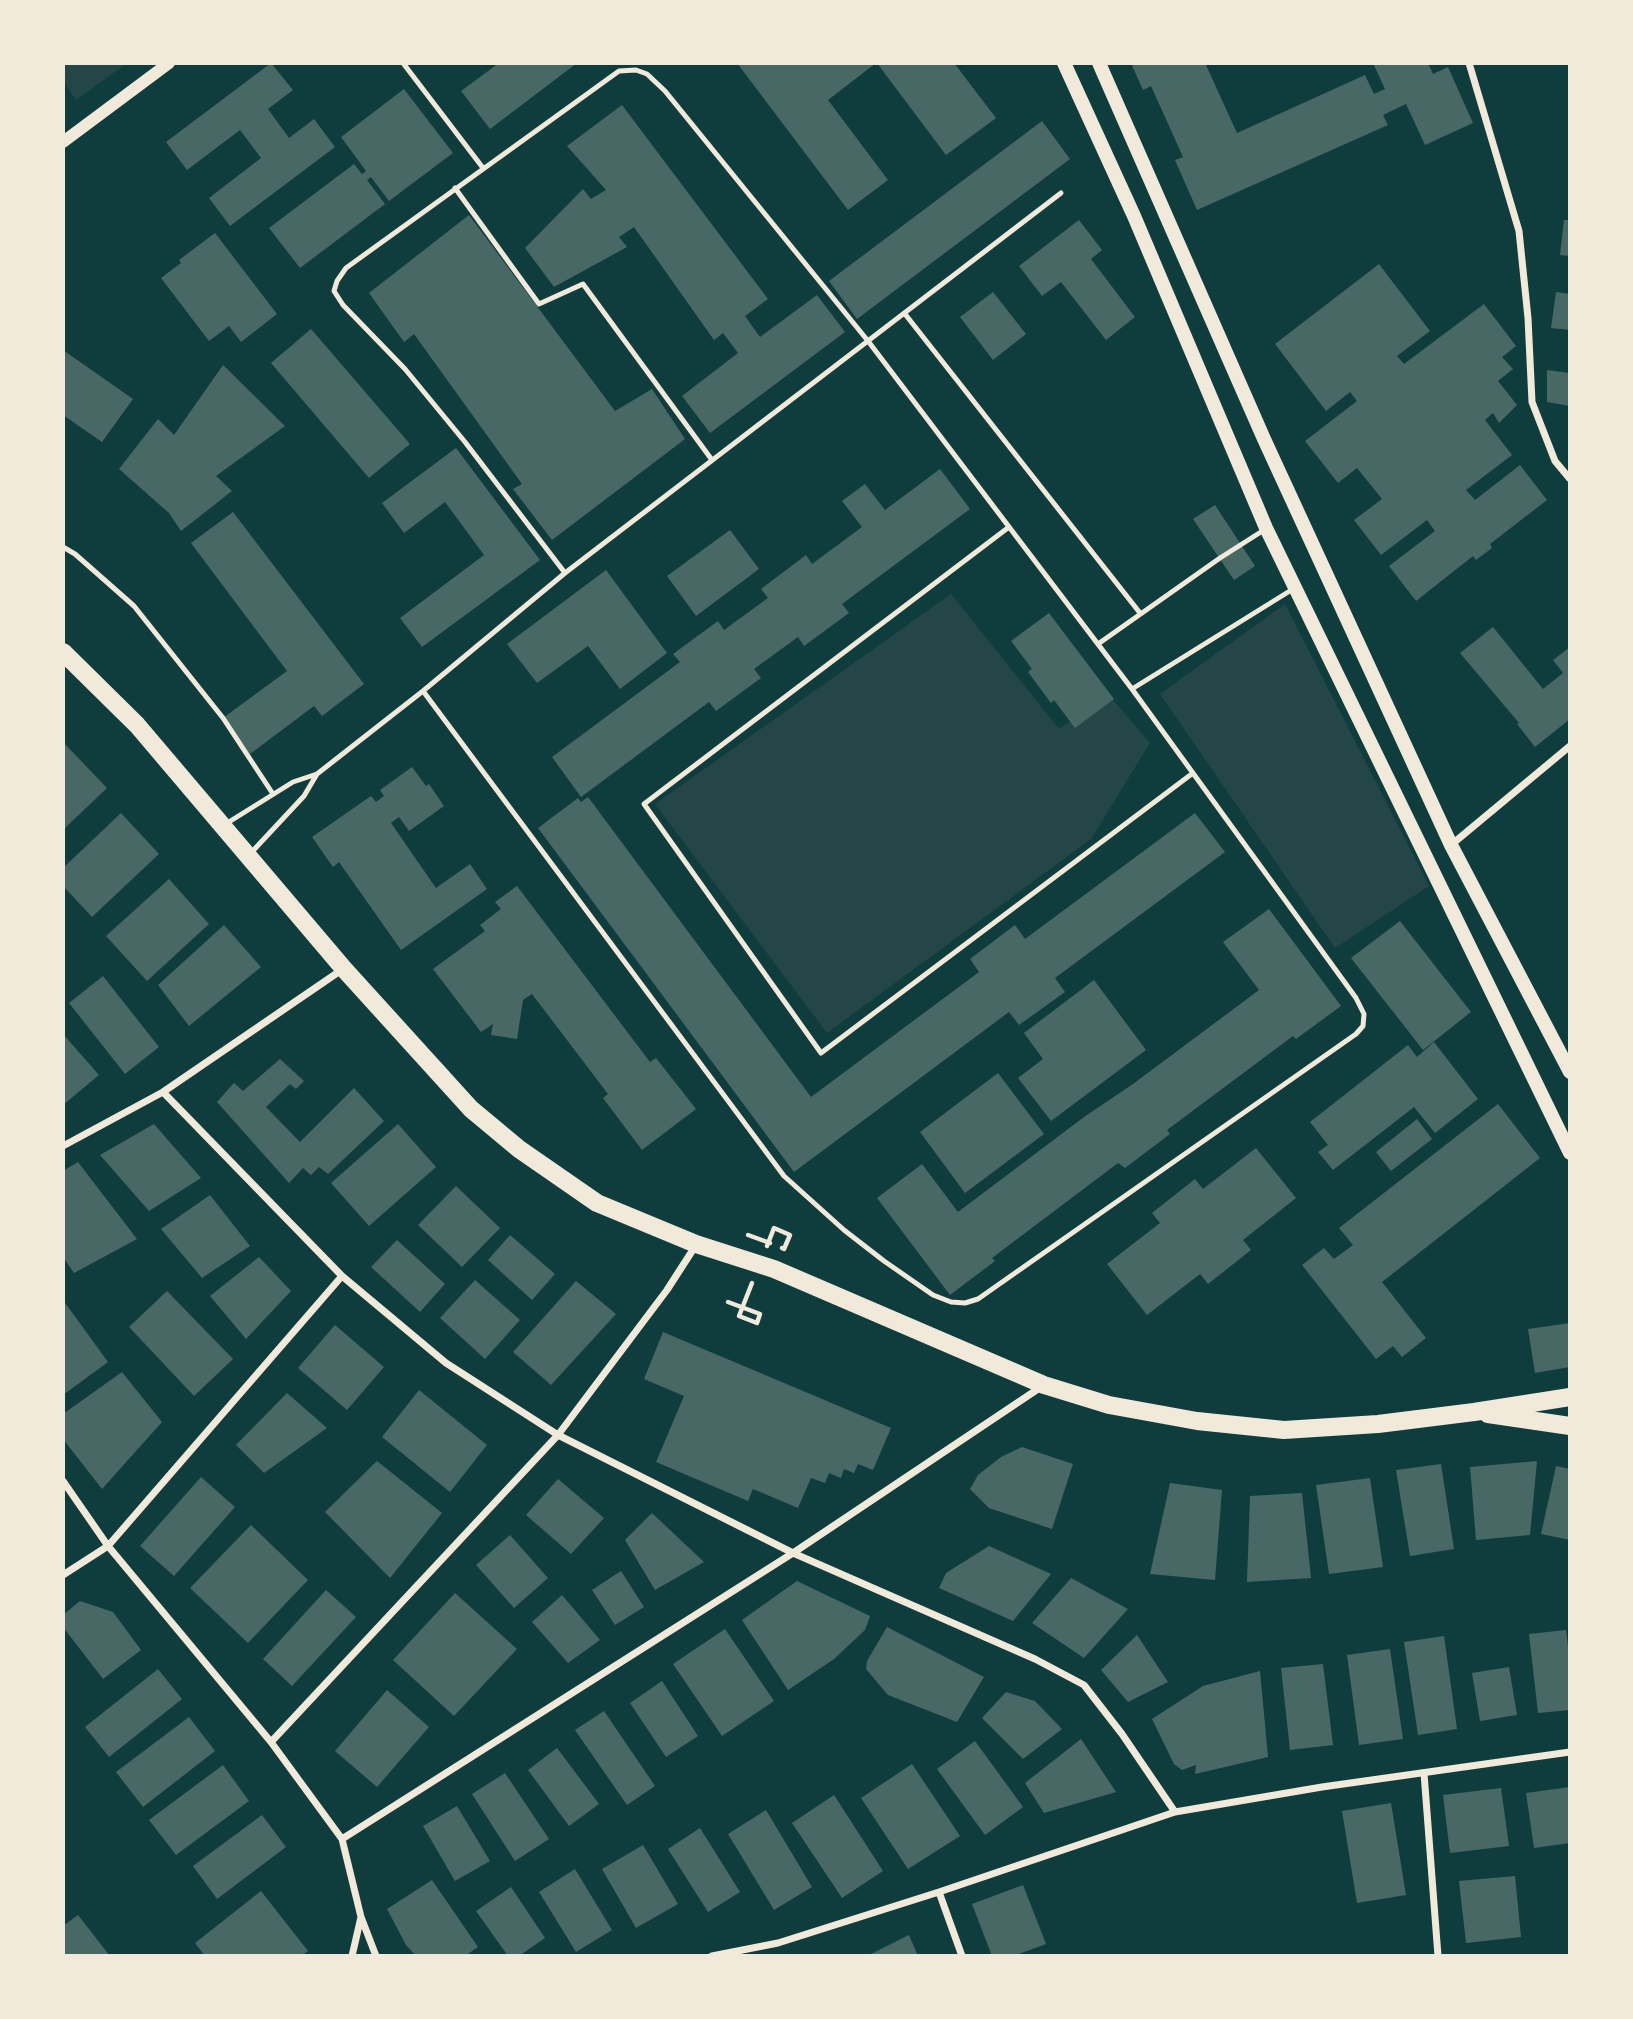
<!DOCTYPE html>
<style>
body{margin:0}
#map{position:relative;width:1633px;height:2019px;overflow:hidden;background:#0f3d3e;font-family:"PT Sans",sans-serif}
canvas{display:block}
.frame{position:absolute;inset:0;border:65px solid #f1e9da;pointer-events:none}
</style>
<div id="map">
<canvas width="1633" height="2019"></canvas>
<div class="frame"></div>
</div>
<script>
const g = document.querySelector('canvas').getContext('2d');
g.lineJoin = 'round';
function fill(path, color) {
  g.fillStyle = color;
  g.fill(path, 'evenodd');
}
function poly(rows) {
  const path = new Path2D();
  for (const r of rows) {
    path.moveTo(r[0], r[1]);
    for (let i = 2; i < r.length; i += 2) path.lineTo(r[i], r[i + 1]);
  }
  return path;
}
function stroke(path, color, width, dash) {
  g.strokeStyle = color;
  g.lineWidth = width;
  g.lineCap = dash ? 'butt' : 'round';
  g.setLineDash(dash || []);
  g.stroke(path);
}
const green = poly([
 [63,63,127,63,76,100,63,81],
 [951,594,1059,729,1109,695,1150,743,1091,839,827,1033,655,804],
 [1285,604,1429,886,1335,948,1160,694]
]);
const building = poly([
 [271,63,293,90,268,109,289,138,314,119,335,147,230,226,209,198,261,158,240,130,187,170,166,142],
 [499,63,577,63,490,129,461,91],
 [737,63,876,63,828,100,888,180,848,210],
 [877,63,954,63,996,118,946,155],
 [1131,63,1205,63,1237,133,1365,75,1374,94,1385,89,1373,63,1428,63,1433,74,1448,67,1473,123,1425,145,1406,104,1383,115,1388,125,1197,210,1175,160,1183,157,1151,86,1143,90],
 [404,89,453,153,389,201,371,177,367,180,385,204,300,268,269,228,354,164,362,174,366,171,341,137],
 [622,105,768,299,745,316,760,337,817,295,845,332,710,433,682,396,738,353,723,333,714,340,634,227,619,237,627,247,554,287,525,248,583,189,591,199,606,190,567,146],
 [1042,121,1070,159,857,319,829,281],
 [469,215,615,411,652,389,685,439,552,540,513,489,522,484,414,334,404,342,369,293],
 [1079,220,1102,250,1091,259,1135,317,1106,340,1061,282,1042,296,1019,266],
 [1564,220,1570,220,1570,256,1560,255],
 [215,233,277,314,241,342,229,326,209,341,161,278,181,263,179,260],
 [1379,264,1430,331,1397,356,1404,364,1484,304,1516,346,1502,357,1513,369,1498,381,1517,405,1499,423,1493,413,1485,420,1512,455,1466,490,1475,500,1520,465,1547,500,1490,544,1492,548,1476,560,1473,556,1416,601,1389,566,1435,531,1427,520,1381,555,1354,520,1382,499,1357,468,1338,483,1305,441,1357,401,1350,392,1326,411,1275,344],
 [993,292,1026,334,993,360,960,317],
 [1556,292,1570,294,1570,330,1551,328],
 [311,329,410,444,369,478,271,363],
 [63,350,133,399,102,442,63,415],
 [223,365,285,426,216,476,232,491,181,531,169,513,119,469,158,419,174,435],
 [1547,370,1570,373,1570,406,1547,402],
 [456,448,540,560,422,647,400,618,484,555,445,502,404,533,382,503],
 [940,469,970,509,842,604,849,613,804,646,798,637,754,669,761,678,716,711,709,702,581,797,552,757,680,662,673,654,718,621,724,630,768,598,761,589,806,555,812,564,862,527,842,501,865,484,885,510],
 [1215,505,1255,566,1234,580,1193,519],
 [233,512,364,684,322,716,314,706,250,754,223,718,287,671,191,543],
 [730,530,759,569,696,616,667,576],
 [606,570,667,653,620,689,588,646,537,683,507,644],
 [1049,613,1114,699,1075,728,1054,700,1051,703,1028,672,1032,669,1011,641],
 [1493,627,1543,689,1563,673,1553,660,1570,647,1570,719,1535,747,1517,724,1519,723,1460,653],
 [63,742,107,788,63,830],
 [412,767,426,786,429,784,444,806,409,831,399,817,391,823,436,888,470,864,487,889,401,950,339,862,333,867,312,837,371,796,376,802,384,796,380,790],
 [588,797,811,1097,979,972,970,959,1015,925,1025,939,1195,813,1225,852,1055,978,1065,992,1019,1025,1009,1012,794,1172,538,828,578,798,581,802],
 [121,813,159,854,92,917,63,886,63,868],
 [169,879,209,924,147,981,106,936],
 [517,886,650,1062,656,1058,696,1109,642,1150,603,1098,608,1094,532,994,523,1000,517,1039,491,1035,493,1024,481,1032,433,969,485,931,480,925,501,909,495,902],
 [1269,909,1341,1006,1296,1039,1293,1036,1167,1130,1170,1134,1125,1168,1118,1163,992,1258,995,1261,950,1295,877,1198,922,1164,958,1212,1084,1117,1133,1084,1259,990,1223,942],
 [1400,921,1471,1012,1423,1050,1351,958],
 [224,925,261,967,189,1026,158,985],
 [103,976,159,1047,125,1074,69,1003],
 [1094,980,1146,1050,1051,1121,1018,1078,1043,1059,1024,1033],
 [63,1034,99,1075,63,1105],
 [1434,1042,1478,1099,1435,1133,1414,1107,1333,1170,1318,1152,1328,1145,1310,1122,1408,1045,1417,1057],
 [280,1059,304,1081,296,1089,290,1084,266,1107,300,1142,354,1088,384,1121,328,1174,319,1167,311,1175,303,1168,289,1183,217,1102,234,1083,243,1091],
 [998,1073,1044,1134,965,1193,920,1132],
 [1498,1104,1540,1158,1382,1282,1426,1338,1402,1357,1393,1346,1376,1359,1302,1265,1324,1248,1334,1259,1353,1245,1339,1228],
 [1417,1119,1432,1139,1391,1171,1376,1152],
 [154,1124,201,1178,149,1211,100,1155],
 [398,1124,436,1167,369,1226,331,1183],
 [1256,1148,1296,1198,1243,1240,1251,1250,1208,1284,1200,1274,1147,1315,1107,1264,1160,1223,1152,1213,1195,1179,1203,1189],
 [78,1162,137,1239,74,1273,63,1257,63,1171],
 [456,1186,500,1228,462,1267,418,1225],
 [210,1195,250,1246,202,1278,161,1229],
 [510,1235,555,1274,532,1300,488,1260],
 [397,1240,445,1284,420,1312,371,1267],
 [259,1257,291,1291,246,1339,210,1296],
 [475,1280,520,1320,485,1359,440,1318],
 [576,1281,616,1314,551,1385,513,1352],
 [167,1291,233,1359,194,1396,129,1327],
 [63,1300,108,1362,63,1395],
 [1570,1323,1570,1367,1535,1373,1528,1329],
 [335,1325,384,1367,347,1410,298,1368],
 [663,1332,891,1428,873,1470,858,1464,854,1473,844,1469,841,1478,829,1473,825,1483,811,1478,798,1508,753,1489,748,1501,656,1462,684,1396,644,1379],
 [122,1372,162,1422,102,1489,63,1439,63,1414],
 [419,1390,487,1445,450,1492,382,1437],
 [287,1393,327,1428,264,1473,236,1445],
 [1022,1447,1073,1464,1052,1529,989,1508,970,1489,978,1475,1001,1457],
 [377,1461,442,1513,390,1578,325,1512],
 [1537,1461,1530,1535,1476,1540,1470,1467],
 [1441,1464,1454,1549,1410,1556,1396,1470],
 [1556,1466,1570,1469,1570,1540,1541,1534],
 [201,1477,235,1507,174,1576,140,1546],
 [1370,1478,1383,1567,1329,1574,1316,1485],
 [558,1479,604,1518,571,1554,526,1515],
 [1170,1483,1222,1490,1215,1580,1150,1574],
 [1302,1493,1311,1578,1247,1582,1250,1496],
 [652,1513,704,1562,655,1590,625,1540],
 [251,1525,308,1580,248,1643,190,1588],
 [510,1535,548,1578,514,1608,476,1565],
 [989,1546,1051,1574,1013,1621,939,1588,946,1573],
 [621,1571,644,1607,615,1625,592,1590],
 [1071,1578,1128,1609,1084,1658,1032,1623],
 [797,1581,870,1616,865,1630,834,1659,788,1690,742,1620],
 [326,1590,356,1617,292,1686,263,1659],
 [455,1593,517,1649,454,1716,393,1660],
 [562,1595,600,1640,568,1663,532,1622],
 [80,1601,113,1612,141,1650,103,1679,63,1627,63,1615],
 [887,1627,984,1677,957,1722,888,1695,866,1669,867,1661],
 [725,1629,774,1701,722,1736,673,1664],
 [1566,1630,1570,1663,1570,1710,1538,1713,1529,1634],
 [1137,1635,1168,1682,1128,1702,1101,1670],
 [1444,1636,1457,1729,1418,1735,1404,1642],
 [1390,1649,1403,1739,1359,1745,1347,1655],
 [1323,1664,1333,1745,1290,1750,1281,1668],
 [1509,1667,1517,1715,1480,1721,1472,1673],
 [158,1669,182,1699,109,1757,85,1727],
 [1260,1671,1268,1757,1195,1774,1196,1765,1182,1770,1174,1764,1152,1719,1203,1686],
 [662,1681,698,1736,666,1757,630,1703],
 [387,1690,429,1727,377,1787,335,1751],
 [1006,1692,1035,1701,1062,1729,1023,1759,982,1718],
 [604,1711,655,1786,627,1805,575,1730],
 [189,1717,215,1751,143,1807,116,1772],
 [1081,1739,1116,1792,1044,1813,1025,1783],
 [975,1741,1023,1807,985,1835,937,1769],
 [557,1748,599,1804,569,1826,528,1770],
 [912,1764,960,1836,908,1869,861,1798],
 [223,1765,249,1801,176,1855,149,1820],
 [505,1773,549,1839,515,1861,472,1794],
 [1570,1787,1570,1843,1534,1848,1526,1793],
 [1501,1788,1509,1846,1450,1853,1443,1795],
 [834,1795,883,1871,842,1898,792,1823],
 [1391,1803,1406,1895,1357,1903,1342,1811],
 [457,1806,490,1861,455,1881,423,1826],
 [766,1810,812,1887,774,1910,728,1834],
 [262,1815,286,1847,217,1899,193,1866],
 [700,1828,740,1892,708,1912,668,1849],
 [643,1845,678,1904,636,1928,602,1869],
 [575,1869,612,1930,576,1952,539,1892],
 [1515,1876,1521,1937,1466,1943,1459,1881],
 [432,1880,478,1947,465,1956,416,1956,406,1945,387,1909],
 [1023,1885,1046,1944,1013,1956,992,1956,972,1904],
 [511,1887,545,1938,519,1956,508,1956,476,1911],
 [261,1891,308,1951,301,1956,205,1956,195,1943],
 [78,1915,110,1956,63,1956,63,1926],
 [909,1935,918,1956,867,1956]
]);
const path = poly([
 [748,1235,770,1243],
 [767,1246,774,1228,790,1235,784,1249,782,1248],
 [728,1302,760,1314,757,1323,739,1316,752,1283]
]);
const service = poly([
 [403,63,483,168],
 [455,188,539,304,583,284,712,460],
 [905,314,1140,613],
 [1009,527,644,804,821,1053,1193,773],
 [63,547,75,554,134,606,223,718,273,794],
 [1098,644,1220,558,1264,530],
 [1132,689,1293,589],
 [423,691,784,1176,844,1230,884,1261,933,1295,951,1302,965,1303,978,1299,1356,1034,1363,1026,1364,1014,1356,998,1132,689,868,341,665,91,647,74,636,70,619,71,346,268,337,281,334,291,343,305,405,369,465,442,565,573],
 [224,825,293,782,317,774,423,691,565,573,1061,193],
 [249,855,304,796,317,774]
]);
const minor = poly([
 [1469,63,1519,231,1528,318,1532,402,1555,461,1570,479],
 [1451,845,1570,746],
 [163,1092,342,1276,446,1363,558,1435,793,1553,1035,1659,1084,1685,1122,1734,1175,1812],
 [63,1146,163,1092,343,969],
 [63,1481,108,1546,271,1742,342,1839,361,1917,376,1956],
 [63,1575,108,1546,342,1276],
 [271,1742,558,1435,667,1290,696,1245],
 [1424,1773,1438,1956],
 [342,1839,793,1553,1041,1387],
 [939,1892,962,1956],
 [352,1956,361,1917],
 [712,1956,778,1943,939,1892,1175,1812,1322,1787,1570,1752]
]);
const tertiary = poly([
 [63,142,169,63]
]);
const secondary = poly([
 [1064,63,1134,216,1266,528,1570,1153],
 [1099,63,1264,439,1451,845,1570,1072]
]);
const primary = poly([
 [63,652,137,725,344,969,471,1109,519,1149,597,1203,696,1244,774,1269,1044,1385,1109,1405,1197,1421,1284,1430,1378,1424,1474,1412,1570,1397],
 [1488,1414,1570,1426]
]);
fill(green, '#244646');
fill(building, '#486865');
stroke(path, '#f1e9da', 4.5);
stroke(service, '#f1e9da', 5);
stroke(minor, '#f1e9da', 7);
stroke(tertiary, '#f1e9da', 12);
stroke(secondary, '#f1e9da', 14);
stroke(primary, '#f1e9da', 18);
</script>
